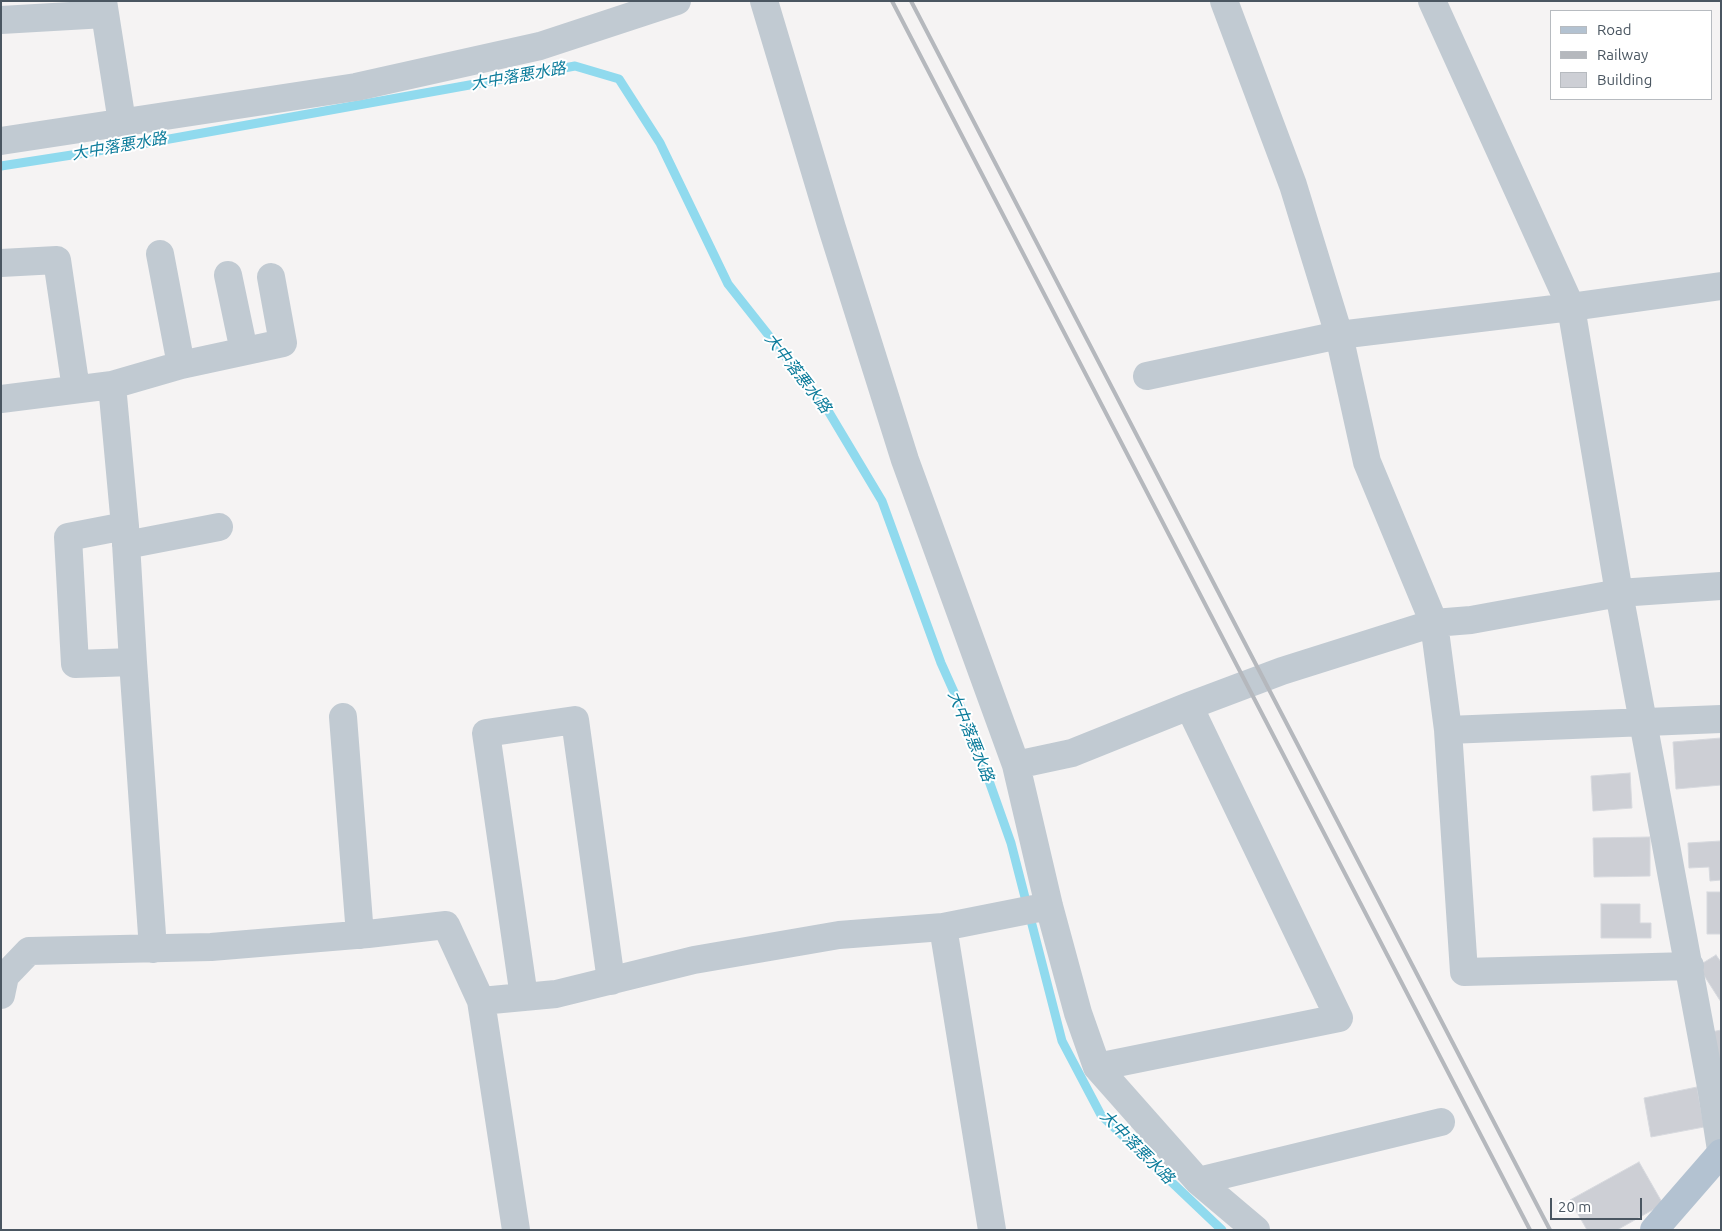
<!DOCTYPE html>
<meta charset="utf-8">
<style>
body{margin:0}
#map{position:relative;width:1722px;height:1231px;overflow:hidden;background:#f5f3f3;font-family:Ubuntu,sans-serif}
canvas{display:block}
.frame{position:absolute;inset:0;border:2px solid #4a5661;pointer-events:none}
.legend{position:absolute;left:1550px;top:10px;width:162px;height:90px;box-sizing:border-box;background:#fff;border:1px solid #b7bbc0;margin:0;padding:6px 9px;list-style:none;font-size:15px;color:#4a5661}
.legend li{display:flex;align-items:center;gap:10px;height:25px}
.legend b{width:25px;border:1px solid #b7bbc0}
.scale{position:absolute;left:1550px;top:1198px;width:92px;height:22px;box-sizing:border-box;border:2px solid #4a5661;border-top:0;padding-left:6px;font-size:15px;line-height:18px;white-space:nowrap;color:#4a5661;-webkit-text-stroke:4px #fff;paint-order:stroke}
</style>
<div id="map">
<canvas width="1722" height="1231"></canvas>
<div class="frame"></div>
<ul class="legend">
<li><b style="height:6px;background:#b3c2d1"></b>Road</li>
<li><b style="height:6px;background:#b5b8bd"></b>Railway</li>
<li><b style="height:14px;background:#cdcfd5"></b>Building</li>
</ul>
<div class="scale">20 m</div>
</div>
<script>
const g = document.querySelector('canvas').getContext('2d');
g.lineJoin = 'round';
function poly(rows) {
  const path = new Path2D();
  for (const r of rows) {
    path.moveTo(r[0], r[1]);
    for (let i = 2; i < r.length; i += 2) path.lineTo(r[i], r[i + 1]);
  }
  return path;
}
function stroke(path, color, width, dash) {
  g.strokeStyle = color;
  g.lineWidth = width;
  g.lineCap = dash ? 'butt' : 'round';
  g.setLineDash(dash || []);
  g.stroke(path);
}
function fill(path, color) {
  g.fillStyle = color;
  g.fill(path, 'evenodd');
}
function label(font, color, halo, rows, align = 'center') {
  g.font = font + ' Ubuntu,"Noto Sans JP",sans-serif';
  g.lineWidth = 4;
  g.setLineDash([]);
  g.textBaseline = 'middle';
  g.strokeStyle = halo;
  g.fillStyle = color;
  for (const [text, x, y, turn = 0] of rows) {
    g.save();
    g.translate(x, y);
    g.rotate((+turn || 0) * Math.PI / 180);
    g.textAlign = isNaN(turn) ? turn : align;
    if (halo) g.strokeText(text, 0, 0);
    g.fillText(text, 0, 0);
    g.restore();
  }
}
const stream = poly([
 [1,166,136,145,575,66,619,79,660,143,728,284,827,409,882,501,941,663,971,730,1011,843,1062,1041,1101,1115,1222,1230]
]);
const building = poly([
 [1721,738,1721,785,1676,789,1673,742,1721,738],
 [1630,773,1632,808,1593,811,1591,776,1630,773],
 [1650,837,1650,876,1594,877,1593,838,1650,837],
 [1721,841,1721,880,1710,881,1709,867,1689,868,1688,843,1721,841],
 [1707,892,1721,892,1721,934,1707,934,1707,892],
 [1601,904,1640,904,1640,923,1651,923,1651,938,1601,938,1601,904],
 [1716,955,1721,962,1721,1002,1698,966,1716,955],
 [1721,1030,1721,1075,1711,1032,1721,1030],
 [1697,1087,1704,1127,1651,1137,1644,1098,1697,1087],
 [1639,1162,1663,1204,1617,1230,1587,1230,1570,1200,1639,1162]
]);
const minor = poly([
 [103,1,122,122],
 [764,1,832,228,905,460,1016,765],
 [1224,1,1293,185,1339,335,1367,462,1434,623,1448,730,1464,972,1690,966],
 [1432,1,1571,307,1619,593,1712,1092,1721,1150],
 [1,20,105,14],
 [1,141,356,87,540,46,677,1],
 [160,254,181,365],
 [1,263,57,260,76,389],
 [228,275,244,351],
 [1147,376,1339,335,1571,307,1721,286],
 [112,385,181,365,283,343,271,277],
 [1,399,112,385,125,526,133,662,153,949],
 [125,526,68,537,75,664,133,662],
 [126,545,219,527],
 [343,717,360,935],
 [1448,730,1721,719],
 [943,927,992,1230],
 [1,995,5,976,29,951,211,947,368,934,446,925,481,1001,516,1230],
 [524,997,486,733,575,720,611,981],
 [481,1001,556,994,694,960,839,935,943,927,1049,906],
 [1097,1067,1339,1018,1189,706],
 [1198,1181,1441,1122],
 [1256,1230,1198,1181,1097,1067,1078,1013,1049,906,1016,765,1072,753,1189,706,1282,671,1434,623,1471,620,1619,593,1721,586]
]);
const major = poly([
 [1654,1230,1721,1153]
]);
const rail = poly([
 [892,1,1530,1230],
 [911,1,1550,1230]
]);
const waterNames = [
 ["大中落悪水路",518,76,-10],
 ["大中落悪水路",119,146,-10],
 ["大中落悪水路",798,373,52],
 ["大中落悪水路",971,736,68],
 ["大中落悪水路",1137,1147,45]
];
stroke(stream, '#90daee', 9);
fill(building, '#cdcfd5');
stroke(building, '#d7d9de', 1);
stroke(minor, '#c1cad2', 28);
stroke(major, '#b3c2d1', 28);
stroke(rail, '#b5b8bd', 4);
label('italic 16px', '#0c7c9b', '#fff', waterNames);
</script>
